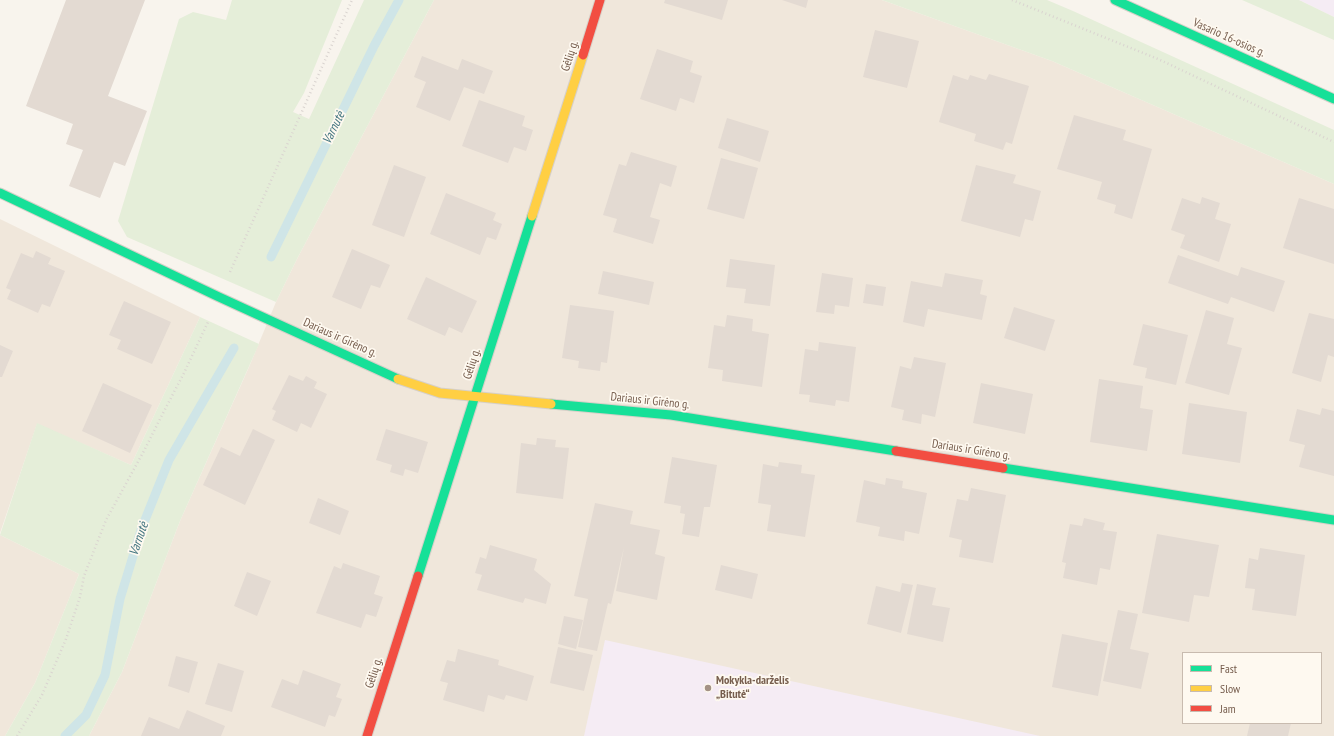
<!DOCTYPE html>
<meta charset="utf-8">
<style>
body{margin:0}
#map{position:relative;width:1334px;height:736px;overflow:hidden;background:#f8f4ed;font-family:"PT Sans Narrow",sans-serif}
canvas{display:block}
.legend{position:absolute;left:1182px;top:652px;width:140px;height:72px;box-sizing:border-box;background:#fef9f0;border:1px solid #c8bbaf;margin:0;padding:5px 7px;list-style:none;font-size:12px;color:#765d4d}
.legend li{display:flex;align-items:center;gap:8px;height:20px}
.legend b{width:20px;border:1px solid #c8bbaf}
</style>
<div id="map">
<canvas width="1334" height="736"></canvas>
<ul class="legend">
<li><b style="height:5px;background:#16e098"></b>Fast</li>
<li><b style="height:5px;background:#ffcf43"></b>Slow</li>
<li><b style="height:5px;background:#f24e42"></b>Jam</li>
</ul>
</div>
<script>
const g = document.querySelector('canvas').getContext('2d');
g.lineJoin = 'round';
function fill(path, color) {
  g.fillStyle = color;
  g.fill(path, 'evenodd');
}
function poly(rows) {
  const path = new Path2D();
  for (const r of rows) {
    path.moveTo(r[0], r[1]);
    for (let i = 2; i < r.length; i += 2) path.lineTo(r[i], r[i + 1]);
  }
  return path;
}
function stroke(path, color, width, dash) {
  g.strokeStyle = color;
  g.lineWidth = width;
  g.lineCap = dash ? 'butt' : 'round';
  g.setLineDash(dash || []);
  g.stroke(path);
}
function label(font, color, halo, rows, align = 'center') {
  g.font = font + ' "PT Sans Narrow",sans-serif';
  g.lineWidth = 3.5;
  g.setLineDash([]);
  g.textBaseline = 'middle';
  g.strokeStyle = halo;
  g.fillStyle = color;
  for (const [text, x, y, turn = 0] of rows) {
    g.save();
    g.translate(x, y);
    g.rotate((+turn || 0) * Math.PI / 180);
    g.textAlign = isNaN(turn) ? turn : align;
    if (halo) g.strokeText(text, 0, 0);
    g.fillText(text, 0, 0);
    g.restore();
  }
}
const residential = poly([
 [434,0,882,0,1052,61,1334,184,1334,736,89,736,122,672,180,521,249,367,276,302,297,259],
 [1183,653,1321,653,1321,723,1183,723],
 [0,219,200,317,131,465,37,424,0,533],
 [0,535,79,574,35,683,5,736,0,736]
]);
const education = poly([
 [1299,0,1334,0,1334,17],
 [605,640,1040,736,584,736]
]);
const green = poly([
 [232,0,342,0,304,93,293,112,309,119,364,0,434,0,297,259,276,302,127,237,118,221,179,19,193,12,226,20],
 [882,0,1047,0,1073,11,1334,130,1334,184,1052,61],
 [1242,0,1299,0,1334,17,1334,40],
 [200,317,259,344,180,521,122,672,89,736,5,736,35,683,79,574,0,535,37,423,131,465]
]);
const stream = poly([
 [271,257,374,46,399,0],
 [65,736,86,715,105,675,120,599,141,530,169,460,234,348]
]);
const building = poly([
 [66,0,145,0,108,96,147,111,125,166,114,162,100,198,69,186,83,150,66,144,73,124,26,106],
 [665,0,728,0,722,20,664,3],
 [782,0,808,0,806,8],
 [875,30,919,41,907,88,863,77],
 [657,49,693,61,690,72,702,76,694,103,680,98,676,111,640,99],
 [422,56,458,70,462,59,493,71,484,94,464,87,450,121,416,107,426,82,414,77],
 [989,74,1029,86,1012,144,1006,142,1003,150,974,141,976,134,939,122,953,75,968,80,970,75,986,80],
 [479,100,525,116,522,126,533,130,526,151,514,147,508,163,462,146],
 [1074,115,1126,130,1123,140,1152,149,1132,219,1114,213,1116,205,1097,199,1102,182,1057,169],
 [727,118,769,131,760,162,718,148],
 [631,152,677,166,671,187,660,183,650,217,660,220,653,244,613,232,617,219,603,215,619,164,626,166],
 [721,158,758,168,744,219,707,209],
 [394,165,426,177,404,237,372,225],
 [976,165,1016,175,1013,183,1041,191,1033,221,1025,219,1020,237,961,221],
 [446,193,496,213,493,220,502,224,496,240,487,237,480,255,430,234],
 [1202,197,1220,203,1215,219,1231,224,1219,262,1180,248,1185,235,1171,230,1182,198,1200,204],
 [1299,198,1334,209,1334,264,1283,248],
 [352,249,390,265,380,288,371,285,361,309,332,297],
 [36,251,51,258,48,264,65,271,50,307,42,304,38,313,7,299,11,290,6,288,21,253,33,258],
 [1178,255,1238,276,1241,267,1285,281,1274,312,1231,297,1228,304,1168,283],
 [730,259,775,265,770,306,744,303,746,289,726,287],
 [603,271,654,282,649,305,598,294],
 [822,273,853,278,849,307,835,305,834,314,816,312],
 [945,273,983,280,980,294,987,296,982,320,928,309,924,327,903,322,911,281,942,287],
 [426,277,477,301,462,333,449,327,445,336,407,319],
 [866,284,886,287,883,306,863,303],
 [124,301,171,322,152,364,117,349,121,340,109,335],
 [570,305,614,311,607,363,601,362,600,371,578,368,579,361,562,358],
 [1014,307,1055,320,1045,351,1004,338],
 [1206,310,1234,318,1227,344,1242,348,1229,395,1185,383],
 [1309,313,1334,319,1334,357,1328,355,1321,382,1292,373],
 [727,315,753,319,752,331,769,334,762,387,722,381,723,370,708,368,714,325,725,327],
 [1143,324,1188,335,1176,385,1145,378,1147,368,1133,365],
 [819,342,856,347,849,402,836,400,835,406,809,402,810,395,799,394,805,349,818,351],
 [0,345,13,351,2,377,0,377],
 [914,357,946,363,935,417,922,414,921,424,902,420,904,410,891,407,900,366,911,369],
 [289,375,303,381,306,376,317,382,314,388,327,394,311,428,301,423,297,432,272,420,276,411,272,409],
 [1099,379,1143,386,1140,408,1153,410,1147,451,1090,442],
 [103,383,152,405,130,453,82,431],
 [981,383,1033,394,1025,434,973,423],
 [1189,403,1247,412,1240,463,1182,454],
 [1322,408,1334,411,1334,476,1299,467,1305,445,1289,441,1297,409,1320,415],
 [253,429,275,440,245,505,203,485,221,447,240,456],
 [386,429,428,442,418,473,405,469,403,476,390,472,392,465,376,460],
 [537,438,556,440,555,447,569,448,563,499,516,493,521,443,536,445],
 [672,457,717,465,710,507,704,507,699,537,682,534,685,514,680,513,681,506,664,503],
 [779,462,802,465,801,473,815,475,805,537,767,531,771,505,758,503,763,464,778,467],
 [886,478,903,481,902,488,927,493,919,534,905,531,904,541,878,536,880,527,856,522,864,480,885,485],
 [971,488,1006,495,993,563,959,557,962,540,949,537,957,499,968,501],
 [318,498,349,511,340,535,309,523],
 [595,503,633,511,630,524,660,530,655,554,665,557,657,600,616,591,624,547,611,604,608,603,597,651,578,647,588,599,574,596],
 [1084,518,1105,523,1103,530,1117,532,1110,570,1100,568,1097,585,1063,578,1066,563,1062,562,1070,524,1082,526],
 [1157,534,1219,545,1209,597,1194,595,1189,622,1142,613],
 [490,545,537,559,534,570,551,584,546,604,525,598,523,603,477,590,482,575,475,573,480,557,486,559],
 [1260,548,1305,555,1296,616,1252,610,1255,589,1245,588,1249,558,1258,560],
 [343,563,380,576,374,594,383,597,376,617,366,614,361,628,316,613,334,566,341,569],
 [721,565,758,574,752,599,715,590],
 [247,572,271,581,257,616,234,606],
 [902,583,913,585,901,633,867,624,876,586,900,592],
 [917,584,936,588,932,605,950,608,943,642,907,634],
 [1118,610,1138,614,1130,649,1149,653,1141,689,1103,681],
 [564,616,583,620,576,649,558,644],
 [1062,634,1108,643,1098,696,1052,687],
 [558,647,593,655,584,691,550,683],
 [458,649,499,660,498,665,534,676,527,701,506,695,504,700,488,695,484,712,443,700,448,683,440,681,447,660,455,662],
 [176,656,198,662,189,693,168,686],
 [218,663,244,671,232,712,205,704],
 [303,670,341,684,336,697,342,699,335,717,329,715,325,727,271,707,282,679,298,685],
 [187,710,225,726,221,736,141,736,149,717,179,729],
 [1250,723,1291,723,1288,736,1247,736]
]);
const path = poly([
 [1012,0,1158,59,1334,142],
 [230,272,352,0],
 [17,736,42,695,66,639,80,597,84,576,106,520,145,449,161,417,184,373,208,322]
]);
const fast = poly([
 [1115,0,1334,99],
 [0,193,219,297,398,379],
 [551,404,671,415,896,451],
 [1003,468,1334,520],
 [418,576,532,216]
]);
const slow = poly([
 [532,216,583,55],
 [398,379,440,393,551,404]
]);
const jam = poly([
 [583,55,600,0],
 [896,451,1003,468],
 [367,736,418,576]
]);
const markers = [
 [708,688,4,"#a49285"]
];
const streetNames = [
 ["Vasario 16-osios g.",1229,38,24],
 ["Gėlių g.",570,56,-72],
 ["Dariaus ir Girėno g.",340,338,24],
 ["Gėlių g.",472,364,-72],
 ["Dariaus ir Girėno g.",650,401,6],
 ["Dariaus ir Girėno g.",971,450,9],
 ["Gėlių g.",374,673,-72]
];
const poiNames = [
 ["Mokykla-darželis",716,681],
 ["„Bitutė“",716,695]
];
const waterNames = [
 ["Varnutė",334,128,-64],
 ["Varnutė",139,539,-71]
];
fill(residential, '#f0e7db');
fill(education, '#f5ecf4');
fill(green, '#e5eed9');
stroke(stream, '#cfe5e7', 9);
fill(building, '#e3dad2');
stroke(fast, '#d6d0c8', 11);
stroke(slow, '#d6d0c8', 11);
stroke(jam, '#d6d0c8', 11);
stroke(path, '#dad4d0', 2.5, [1, 3]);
stroke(fast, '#16e098', 9);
stroke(slow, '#ffcf43', 9);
stroke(jam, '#f24e42', 9);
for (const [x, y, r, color] of markers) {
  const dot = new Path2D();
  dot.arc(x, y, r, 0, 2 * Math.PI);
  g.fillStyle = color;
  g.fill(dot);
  stroke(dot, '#fef9f0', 1.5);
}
label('12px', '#765d4d', '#fef9f0', streetNames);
label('bold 12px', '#765d4d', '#fef9f0', poiNames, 'left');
label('italic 13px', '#447681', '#fef9f0', waterNames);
</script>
